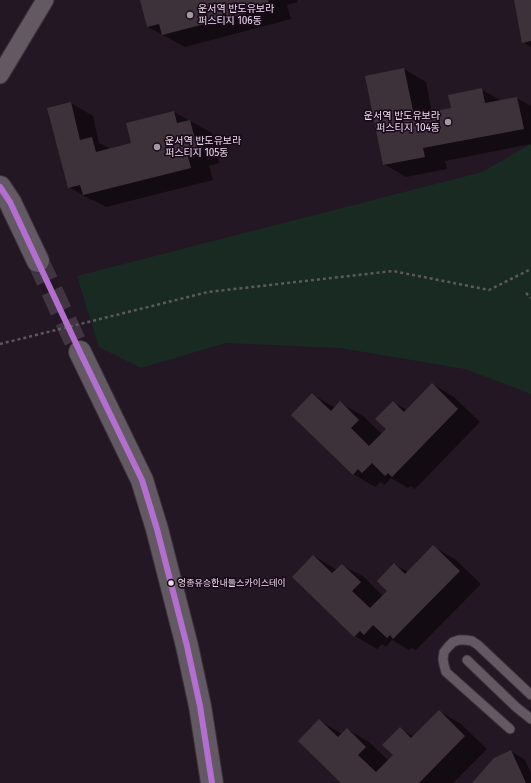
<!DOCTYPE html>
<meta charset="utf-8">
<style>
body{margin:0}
canvas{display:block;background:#221722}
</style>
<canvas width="531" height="783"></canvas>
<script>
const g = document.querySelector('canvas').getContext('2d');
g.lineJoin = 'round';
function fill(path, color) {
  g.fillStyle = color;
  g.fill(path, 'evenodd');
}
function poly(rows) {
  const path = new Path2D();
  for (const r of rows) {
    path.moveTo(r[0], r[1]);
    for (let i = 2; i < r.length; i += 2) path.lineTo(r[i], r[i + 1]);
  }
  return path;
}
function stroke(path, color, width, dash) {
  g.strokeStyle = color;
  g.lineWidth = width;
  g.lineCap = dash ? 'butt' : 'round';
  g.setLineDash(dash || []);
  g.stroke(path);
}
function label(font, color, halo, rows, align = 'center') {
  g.font = font + ' "Fira Sans","Noto Sans KR",sans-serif';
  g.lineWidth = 3.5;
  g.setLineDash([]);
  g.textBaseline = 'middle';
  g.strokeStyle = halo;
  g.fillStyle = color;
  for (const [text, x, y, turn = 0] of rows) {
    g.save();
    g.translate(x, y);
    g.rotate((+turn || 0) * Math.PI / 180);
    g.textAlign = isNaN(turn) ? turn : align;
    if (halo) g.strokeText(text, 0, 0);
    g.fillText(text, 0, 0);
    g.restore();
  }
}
const green = poly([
 [531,144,531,394,465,369,340,348,226,343,141,368,99,347,77,276,482,172]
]);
const shadow = poly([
 [141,0,297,0,298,2,287,5,291,19,185,47,148,27],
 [515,0,531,0,531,47,523,42],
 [404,69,426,82,432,113,452,109,482,90,502,101,517,98,531,106,531,144,445,161,447,169,406,177,384,164],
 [71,103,93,116,99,143,111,149,133,144,174,112,212,133,219,163,209,166,213,180,106,207,93,200,91,200,69,187],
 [432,384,454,397,480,422,415,489,410,486,408,488,391,478,385,485,380,482,375,487,353,474,312,394,335,408,340,403,362,415,382,434,387,429,393,402,407,410],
 [433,547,455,559,481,584,416,650,411,648,409,650,392,640,386,647,382,644,377,649,355,636,294,577,314,556,337,570,342,565,364,577,383,596,389,591,394,564,408,572],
 [439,711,461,724,487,749,453,783,342,783,319,720,342,734,347,729,369,742,389,761,394,755,400,729,414,737],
 [511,751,525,760,531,773,531,783,473,783]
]);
const building = poly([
 [140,0,268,0,270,7,162,35,159,24,147,27],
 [514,0,531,0,531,41,522,43],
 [404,68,414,115,451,108,448,95,482,88,485,103,517,97,524,129,423,148,425,157,383,165,365,76],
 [71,102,80,140,92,137,96,152,131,143,126,123,174,111,177,123,190,120,198,151,187,153,191,168,83,195,80,185,68,188,47,108],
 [432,383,458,409,392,477,388,473,385,476,372,463,362,473,358,469,353,475,291,415,312,393,331,411,340,401,359,420,351,428,369,446,386,429,375,419,393,401,404,412],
 [433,545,460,571,393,639,390,635,387,638,373,625,364,635,360,631,354,637,292,577,313,555,332,573,342,564,361,582,352,591,370,608,387,591,377,581,394,563,405,574],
 [439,710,465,736,419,783,341,783,298,741,319,719,338,737,347,728,366,747,358,755,376,772,393,755,382,745,400,727,411,738],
 [511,750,526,783,472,783,494,758]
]);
const secondaryTunnel = poly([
 [38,261,80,352]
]);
const path = poly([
 [526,293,531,298],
 [0,344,208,292,393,271,489,290,531,269]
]);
const lane = poly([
 [467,660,516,707,531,719],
 [510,729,446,672,444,665,443,659,444,652,448,647,453,642,459,640,466,640,472,641,478,645,531,695]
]);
const street = poly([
 [0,75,45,0]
]);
const secondary = poly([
 [0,187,10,202,38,261],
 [80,352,142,480,157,529,187,646,200,706,212,783]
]);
const bus1 = poly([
 [0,187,10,202,80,352,142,480,157,529,187,646,200,706,212,783]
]);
const markers = [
 [190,15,4,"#a498a4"],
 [448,122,4,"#a498a4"],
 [157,147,4,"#a498a4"],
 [171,583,3.5,"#eaddea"]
];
const busNames = [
 ["영종유승한내들스카이스테이",178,583]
];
const poiNames = [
 ["운서역 반도유보라",198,9],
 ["퍼스티지 106동",198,21],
 ["운서역 반도유보라",440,116,"right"],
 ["퍼스티지 104동",440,128,"right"],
 ["운서역 반도유보라",165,141],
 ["퍼스티지 105동",165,153]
];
fill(green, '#182a21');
fill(shadow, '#0007');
fill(building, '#3d323a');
stroke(secondaryTunnel, '#403540', 22, [22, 11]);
stroke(lane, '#3b323b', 11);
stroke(street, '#3b323b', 19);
stroke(secondary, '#3b323b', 24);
stroke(path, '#5f585f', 2.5, [3, 3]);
stroke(lane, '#635963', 9);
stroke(street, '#635963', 17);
stroke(secondary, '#635963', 22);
stroke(bus1, '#b36fd0', 6);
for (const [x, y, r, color] of markers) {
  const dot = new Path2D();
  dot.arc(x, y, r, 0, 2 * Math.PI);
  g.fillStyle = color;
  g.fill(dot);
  stroke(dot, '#1c0a1c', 1.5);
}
label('9px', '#eaddea', '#1c0a1c', busNames, 'left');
label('10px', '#eaddea', '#1c0a1c', poiNames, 'left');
</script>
